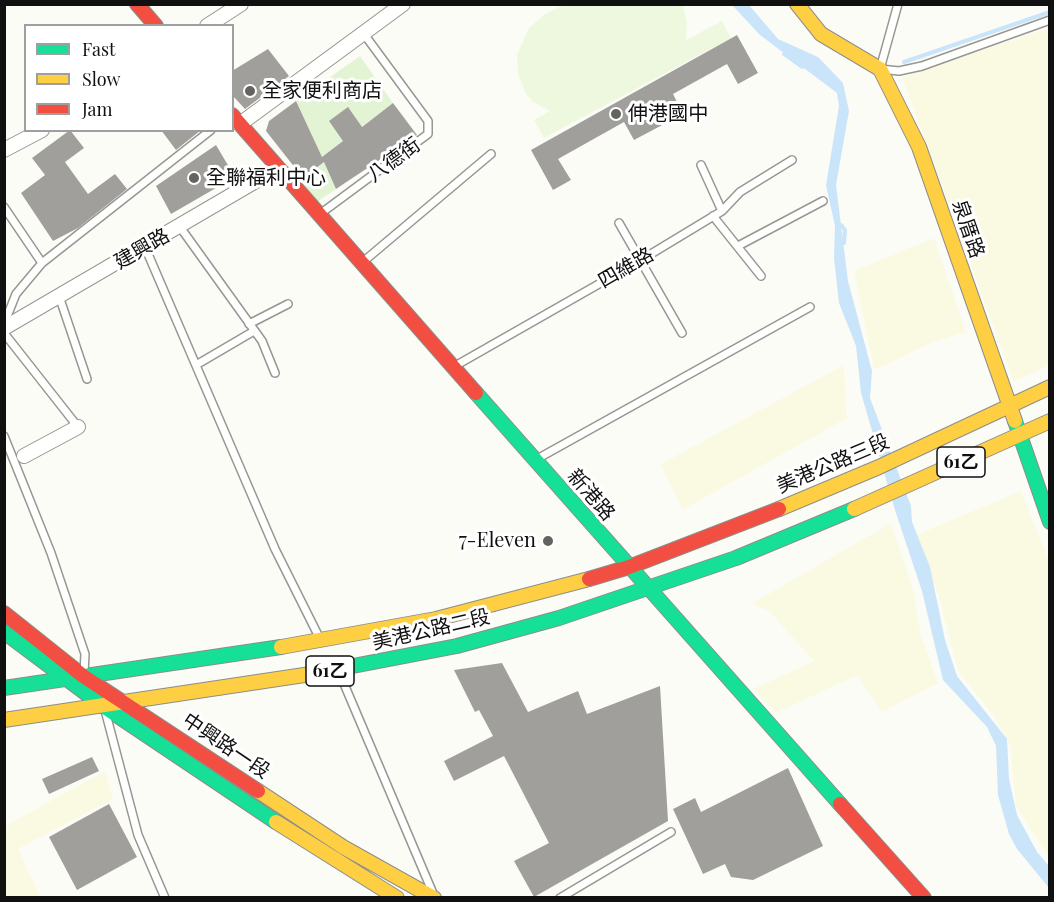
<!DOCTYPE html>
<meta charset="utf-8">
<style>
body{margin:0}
#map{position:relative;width:1054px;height:902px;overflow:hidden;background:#fcfcf7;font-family:"Playfair Display",serif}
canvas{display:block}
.frame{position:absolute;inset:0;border:6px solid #101010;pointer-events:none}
.legend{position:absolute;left:24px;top:24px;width:210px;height:108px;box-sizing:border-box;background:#fff;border:2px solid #9f9f9f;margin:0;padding:8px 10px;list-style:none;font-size:18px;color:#101010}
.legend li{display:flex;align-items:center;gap:12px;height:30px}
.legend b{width:30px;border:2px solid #9f9f9f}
</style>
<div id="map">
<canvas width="1054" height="902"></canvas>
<div class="frame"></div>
<ul class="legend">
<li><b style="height:8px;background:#16e098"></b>Fast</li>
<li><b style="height:8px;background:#ffcf43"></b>Slow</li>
<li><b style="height:8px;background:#f24e42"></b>Jam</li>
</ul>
</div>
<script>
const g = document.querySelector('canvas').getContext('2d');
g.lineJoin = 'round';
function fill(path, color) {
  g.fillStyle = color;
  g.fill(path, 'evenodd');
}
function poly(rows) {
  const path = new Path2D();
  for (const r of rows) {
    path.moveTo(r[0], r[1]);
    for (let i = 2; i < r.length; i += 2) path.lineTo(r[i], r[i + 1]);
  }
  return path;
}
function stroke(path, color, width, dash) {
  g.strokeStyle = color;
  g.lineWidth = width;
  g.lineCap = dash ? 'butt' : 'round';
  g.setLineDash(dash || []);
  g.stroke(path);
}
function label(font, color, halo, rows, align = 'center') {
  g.font = font + ' "Playfair Display","Noto Sans TC",serif';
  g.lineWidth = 6;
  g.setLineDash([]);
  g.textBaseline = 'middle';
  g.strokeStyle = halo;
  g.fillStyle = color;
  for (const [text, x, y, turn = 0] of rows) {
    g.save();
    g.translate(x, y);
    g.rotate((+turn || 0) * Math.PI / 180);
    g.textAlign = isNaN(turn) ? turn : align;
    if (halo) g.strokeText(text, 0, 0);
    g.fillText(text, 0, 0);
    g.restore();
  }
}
const farmland = poly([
 [1049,28,1049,365,1014,382,902,77],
 [934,238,966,332,933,342,874,370,854,271],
 [844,365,847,418,682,510,661,464],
 [1021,491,1049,561,1049,858,1016,806,1010,745,994,716,958,671,939,597,916,535],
 [891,523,913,589,921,636,938,683,882,712,857,675,776,713,753,689,814,661,769,611,751,604],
 [105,771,113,799,18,849,41,897,5,897,5,826]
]);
const green = poly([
 [360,56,393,103,322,157,296,101],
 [324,162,336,189,317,202,301,180]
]);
const pitch = poly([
 [563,5,683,5,687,22,686,40,722,21,731,38,544,138,534,120,550,111,533,102,526,94,518,74,517,55,529,28,545,14]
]);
const water = poly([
 [732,5,749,5,778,39,818,57,843,83,849,111,836,185,848,281,872,371,870,398,911,506,912,522,930,567,945,640,957,676,1007,739,1009,779,1017,815,1037,852,1049,866,1049,888,1017,849,1009,834,998,795,996,746,987,727,943,680,922,591,895,510,861,393,856,346,839,303,834,258,835,226,826,185,839,106,837,93,760,35]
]);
const stream = poly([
 [784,54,802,67],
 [904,62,1050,12],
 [841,225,845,230,844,243]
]);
const building = poly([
 [737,35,758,73,738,84,727,64,673,94,683,114,634,140,624,122,558,159,571,180,553,190,531,150],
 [268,49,289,76,245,109,232,95,232,71],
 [296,101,322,157,343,141,329,121,348,107,362,127,393,103,417,135,336,189,324,162,303,178,266,131,269,121],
 [70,130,84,148,65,162,88,194,115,174,127,189,78,228,53,241,21,193,45,175,32,158],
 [161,130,201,130,176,150],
 [216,145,235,177,171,214,156,186],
 [502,663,528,712,578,691,587,714,660,686,668,821,534,897,514,861,549,843,504,756,454,781,444,761,493,736,479,710,475,712,454,670],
 [92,757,99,771,49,794,42,779],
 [788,768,823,846,753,880,731,877,725,864,703,874,673,809,695,798,701,812],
 [109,804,137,857,77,890,49,837]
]);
const lane = poly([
 [898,4,880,69,899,71,922,66,1050,20],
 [701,165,722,211],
 [4,207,42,263],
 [320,214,428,134,428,121,364,34],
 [713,216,761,276],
 [619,223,682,333],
 [180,227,262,341,275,373],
 [738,246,823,201],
 [145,247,275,549,320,639],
 [364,261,491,154],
 [59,296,87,379],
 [4,324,16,294,42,263,211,130],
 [249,324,288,304],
 [4,333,78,427],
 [196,365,254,331],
 [455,366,641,260,722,211,740,192,792,160],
 [4,436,51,553,85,654,84,673],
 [537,459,810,307],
 [339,672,432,891],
 [106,714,138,835,165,898],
 [560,898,671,832]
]);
const street = poly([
 [207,26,241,4],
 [240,124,403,4],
 [4,150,42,130],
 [4,328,278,168],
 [24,456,78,427]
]);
const fast = poly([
 [476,393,840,804],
 [1015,421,1050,522],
 [4,632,103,706,276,822],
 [311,674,457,646,559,618,736,558,854,509],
 [4,688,281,647]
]);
const slow = poly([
 [797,4,821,34,880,69,919,147,1015,421],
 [779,509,879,467,1050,387],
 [854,509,1050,421],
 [281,647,436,619,589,579],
 [4,720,311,674],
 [258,791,343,847,434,898],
 [276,822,397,898]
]);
const jam = poly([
 [137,4,156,26],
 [232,115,476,393],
 [589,579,629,567,779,509],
 [4,613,83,676,258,791],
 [840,804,924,898]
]);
const markers = [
 [250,91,6,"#636361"],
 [616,114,6,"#636361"],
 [194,178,6,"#636361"],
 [548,541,6,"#636361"]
];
const shields = [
 [961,462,48],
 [330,671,48]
];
const shieldNames = [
 ["61乙",961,462],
 ["61乙",330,671]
];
const poiNames = [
 ["全家便利商店",262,91],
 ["伸港國中",628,114],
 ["全聯福利中心",206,178],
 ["7-Eleven",536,541,"right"]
];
const streetNames = [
 ["八德街",394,160,-36],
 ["泉厝路",968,229,71],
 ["建興路",142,249,-30],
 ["四維路",626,268,-30],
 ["美港公路三段",833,464,-23],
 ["新港路",591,495,49],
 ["美港公路二段",431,630,-13],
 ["中興路一段",226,746,34]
];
fill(farmland, '#fafae2');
fill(green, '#e3f4d5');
fill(pitch, '#eef8df');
fill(water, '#cae4fa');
stroke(stream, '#cae4fa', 4);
fill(building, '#a09f9c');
stroke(lane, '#969694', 10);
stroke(street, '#969694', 16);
stroke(fast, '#8d8d8b', 16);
stroke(slow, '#8d8d8b', 16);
stroke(jam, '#8d8d8b', 16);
stroke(lane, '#fffffe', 7);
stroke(street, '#fffffe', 14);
stroke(fast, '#16e098', 14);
stroke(slow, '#ffcf43', 14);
stroke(jam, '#f24e42', 14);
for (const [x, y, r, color] of markers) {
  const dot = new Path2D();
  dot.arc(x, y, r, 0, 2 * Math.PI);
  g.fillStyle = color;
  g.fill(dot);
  stroke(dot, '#fff', 2);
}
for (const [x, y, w] of shields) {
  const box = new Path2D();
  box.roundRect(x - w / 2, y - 15, w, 30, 4.5);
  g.fillStyle = '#fff';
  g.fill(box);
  stroke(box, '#101010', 1.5);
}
label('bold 18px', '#101010', null, shieldNames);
label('20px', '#101010', '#fff', poiNames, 'left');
label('20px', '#101010', '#fff', streetNames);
</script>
